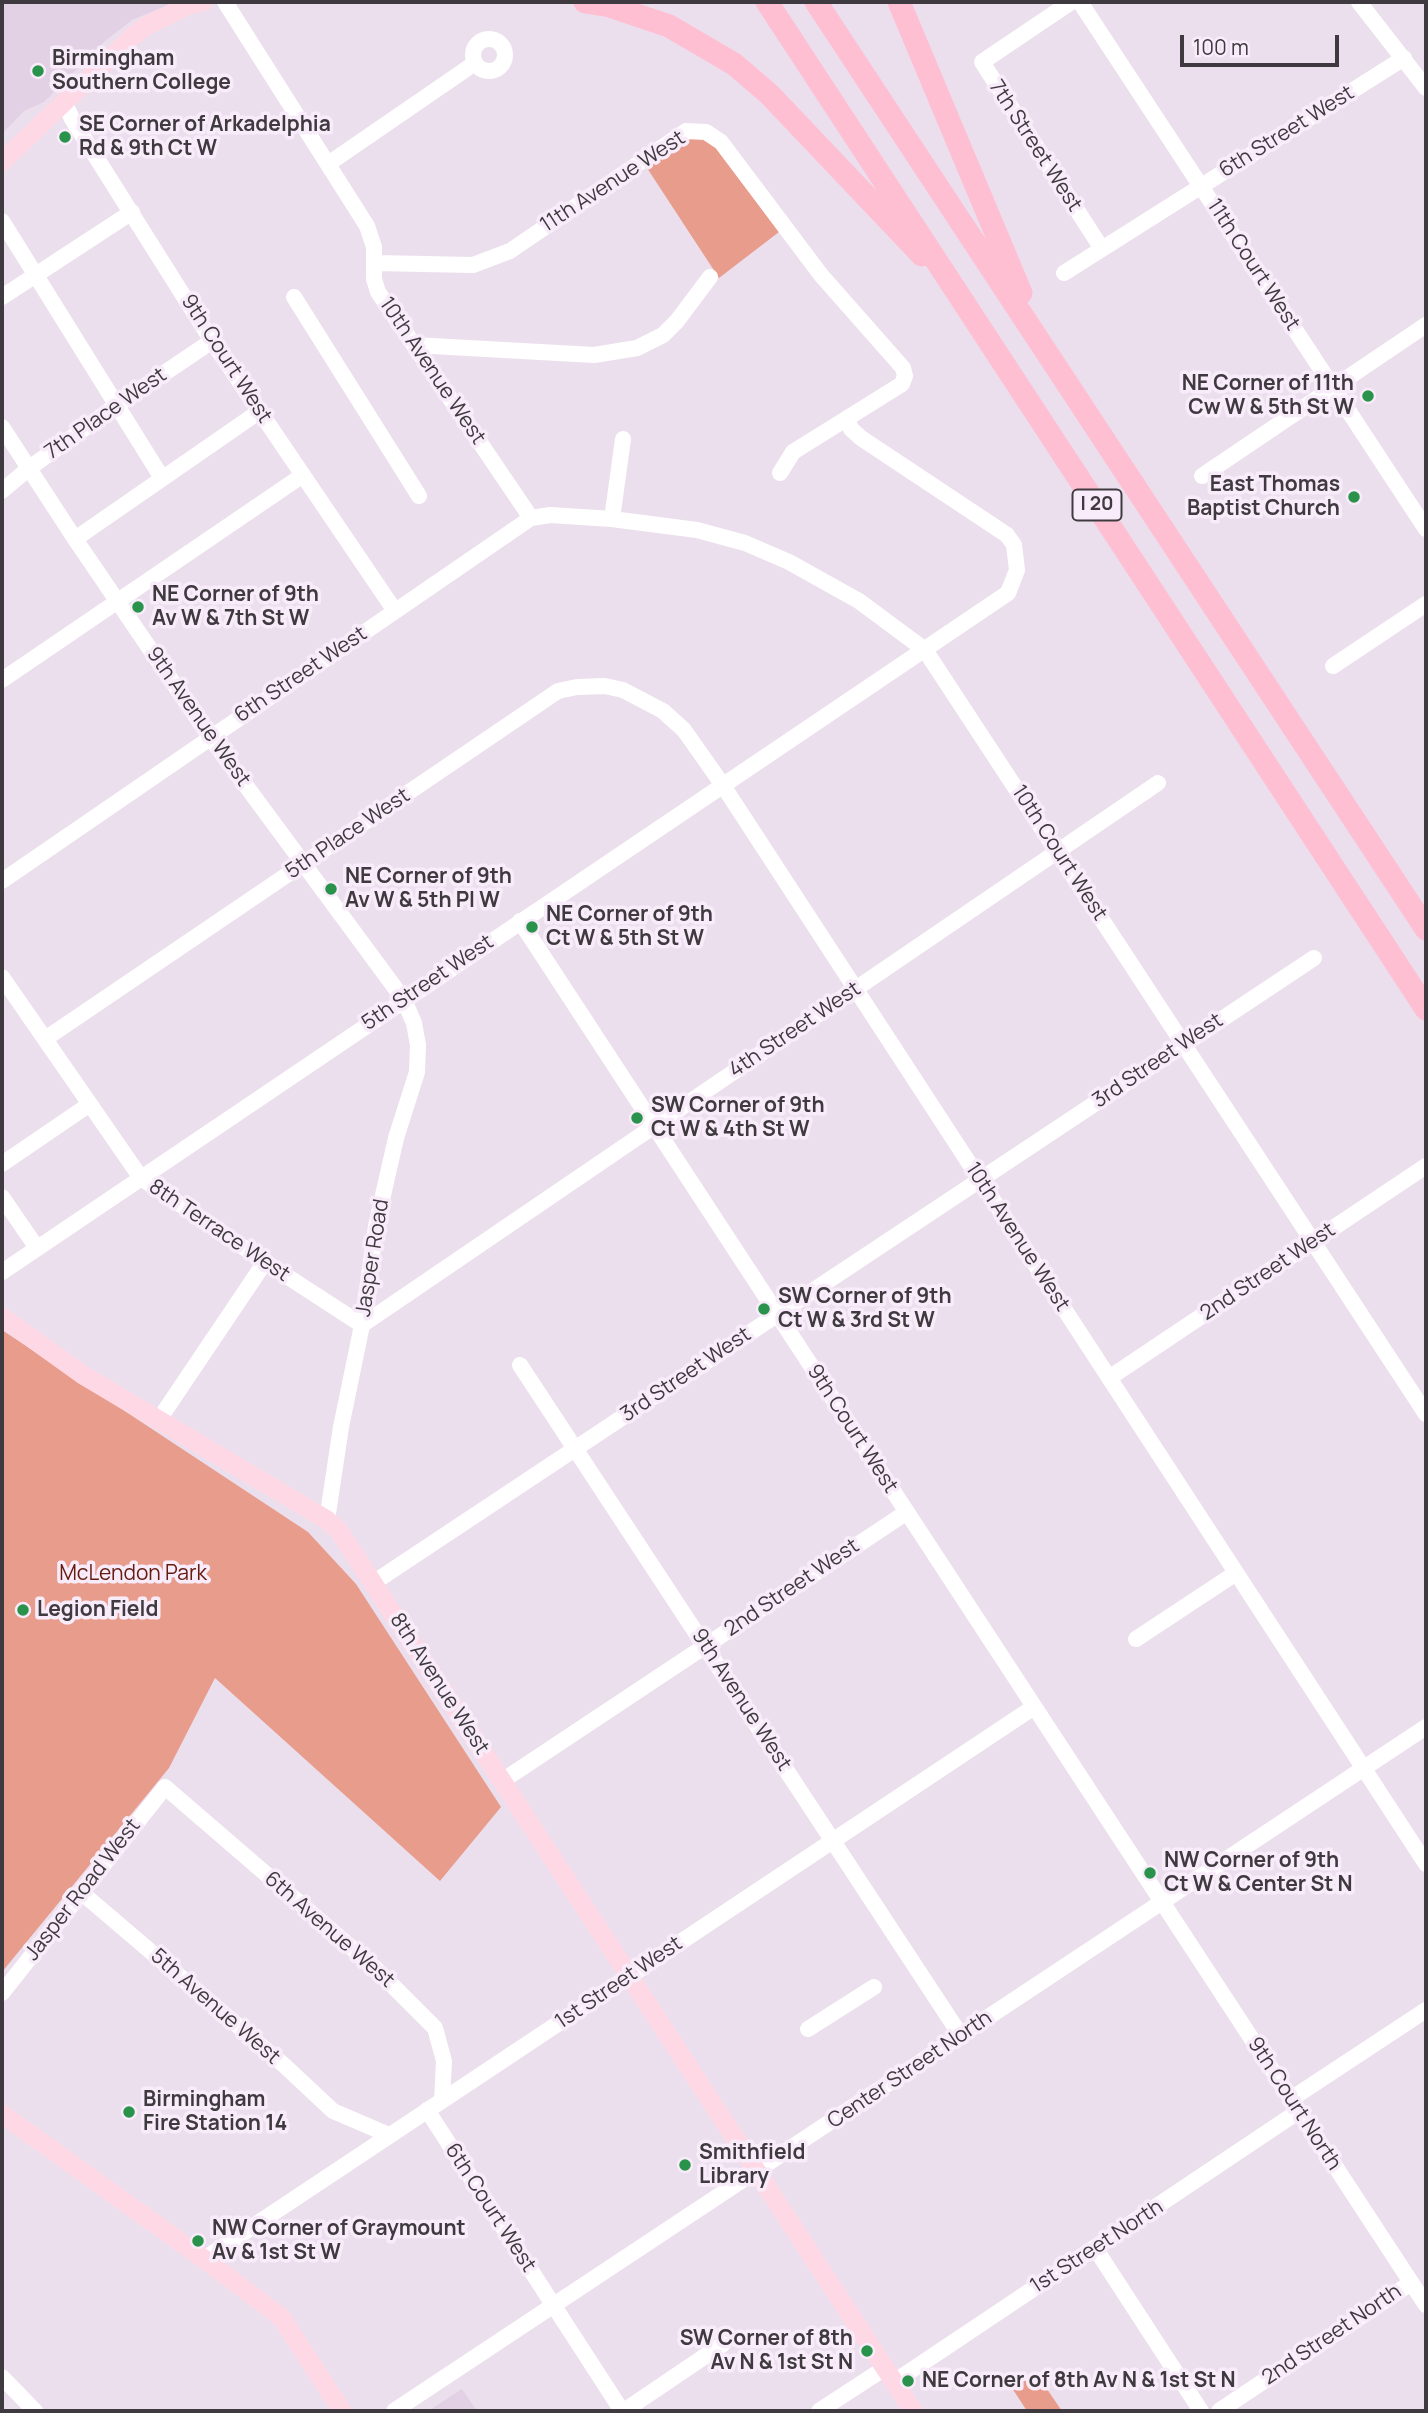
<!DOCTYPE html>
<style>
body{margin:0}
#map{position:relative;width:1428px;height:2413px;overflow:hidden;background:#ecdfed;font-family:Manrope,sans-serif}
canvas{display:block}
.frame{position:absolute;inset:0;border:4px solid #3f3a3f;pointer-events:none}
.scale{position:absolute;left:1180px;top:35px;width:159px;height:32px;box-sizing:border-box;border:4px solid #3f3a3f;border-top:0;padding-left:9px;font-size:21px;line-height:24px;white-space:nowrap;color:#3f3a3f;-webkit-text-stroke:5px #f9ecfa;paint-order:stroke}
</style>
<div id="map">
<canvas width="1428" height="2413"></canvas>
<div class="frame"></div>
<div class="scale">100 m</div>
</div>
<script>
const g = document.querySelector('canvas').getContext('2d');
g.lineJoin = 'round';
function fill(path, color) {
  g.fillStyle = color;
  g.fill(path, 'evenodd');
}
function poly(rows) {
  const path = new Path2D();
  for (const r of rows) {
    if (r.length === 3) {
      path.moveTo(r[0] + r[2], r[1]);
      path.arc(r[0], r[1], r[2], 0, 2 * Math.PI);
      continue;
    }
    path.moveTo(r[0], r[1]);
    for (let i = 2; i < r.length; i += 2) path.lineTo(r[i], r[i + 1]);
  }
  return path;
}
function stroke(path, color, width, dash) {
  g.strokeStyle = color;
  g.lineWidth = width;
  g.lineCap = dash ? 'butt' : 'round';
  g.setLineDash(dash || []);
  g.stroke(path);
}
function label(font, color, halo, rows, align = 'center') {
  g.font = font + ' Manrope,sans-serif';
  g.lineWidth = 7;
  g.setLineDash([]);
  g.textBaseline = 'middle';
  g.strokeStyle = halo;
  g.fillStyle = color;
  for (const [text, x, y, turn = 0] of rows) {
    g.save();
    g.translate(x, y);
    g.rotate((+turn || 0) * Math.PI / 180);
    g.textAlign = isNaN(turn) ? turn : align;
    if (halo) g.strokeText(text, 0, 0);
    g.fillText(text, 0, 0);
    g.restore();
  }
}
const built = poly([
 [2,2,175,2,132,20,105,41,44,102,24,111,2,134],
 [462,2389,477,2411,428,2411]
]);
const green = poly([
 [697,137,709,141,719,150,779,232,719,278,647,168,685,141],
 [2,1330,308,1532,356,1584,501,1807,440,1881,215,1678,169,1768,2,1972],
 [1036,2373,1062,2411,1027,2411,1012,2388]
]);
const minor = poly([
 [225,2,367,226,374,247,374,279,378,292,531,518],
 [1071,2,982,62,1102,249],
 [1080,2,1426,529],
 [1359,2,1426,88],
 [489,55,16],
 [64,101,72,119,212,341,395,611],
 [328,164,475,63],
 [2,221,162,478],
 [375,263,473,265,510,251,686,131,706,132,721,142,821,275,903,368,905,376,902,384,793,452,780,473],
 [1064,273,1404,58],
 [2,297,132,212],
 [294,297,419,496],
 [414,345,594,355,637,348,663,335,677,321,710,277],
 [2,427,75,539,210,737,404,1000,414,1023,418,1045,417,1072,396,1138,376,1226,362,1325,341,1427,327,1520],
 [1202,476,1426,325],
 [2,491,28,469,117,405,212,341],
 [612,519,623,439],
 [75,539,260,411],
 [1333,666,1426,604],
 [2,680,303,475],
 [2,881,531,518,550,515,612,519,697,530,745,543,789,562,859,601,925,650,1426,1414],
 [520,921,1426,2305],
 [2,977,141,1178,265,1262,362,1325,1158,783],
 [45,1039,558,691,577,687,605,686,623,690,663,711,684,730,722,784,1426,1864],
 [2,1164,90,1104],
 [2,1197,37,1248],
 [2,1272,1008,593,1017,570,1014,545,1007,535,861,438,851,429,848,420],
 [520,1365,961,2036],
 [1109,1378,1426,1166],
 [158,1421,265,1262],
 [373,1583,1314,958],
 [1136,1639,1236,1573],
 [502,1781,907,1512],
 [82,1893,285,2066,333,2111,389,2135],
 [2,1993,165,1787,375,1968,435,2028,444,2061,442,2101],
 [808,2029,874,1987],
 [1291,2099,1426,2010],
 [427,2110,622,2411],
 [1095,2248,1201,2411],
 [204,2259,1034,1707],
 [2,2377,35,2411],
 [894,2382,1299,2111],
 [394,2411,1426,1727],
 [624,2411,723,2344],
 [819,2411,885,2368],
 [1219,2411,1411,2283]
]);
const major = poly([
 [2,162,132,37,146,26,189,5,203,2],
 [2,1317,83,1375,327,1520,339,1531,913,2411],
 [2,2114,204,2259,281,2317,342,2411]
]);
const highway = poly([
 [585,2,610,6,669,26,734,64,769,94,922,255],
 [767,2,1426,1009],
 [816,2,1426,929],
 [899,2,1021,293]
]);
const markers = [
 [38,71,7,"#2a934b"],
 [65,137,7,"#2a934b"],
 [1368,396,7,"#2a934b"],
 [1354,497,7,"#2a934b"],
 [138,607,7,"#2a934b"],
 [331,889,7,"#2a934b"],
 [532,927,7,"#2a934b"],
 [637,1118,7,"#2a934b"],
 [764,1309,7,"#2a934b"],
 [23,1610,7,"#2a934b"],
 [1150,1873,7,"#2a934b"],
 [129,2112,7,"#2a934b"],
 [685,2165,7,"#2a934b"],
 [198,2241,7,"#2a934b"],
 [867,2351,7,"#2a934b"],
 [908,2381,7,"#2a934b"]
];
const shields = [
 [1097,505,49]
];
const shieldNames = [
 ["I 20",1097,505]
];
const poiNames = [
 ["Birmingham",52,59],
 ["Southern College",52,83],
 ["SE Corner of Arkadelphia",79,125],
 ["Rd & 9th Ct W",79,149],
 ["NE Corner of 11th",1354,384,"right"],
 ["Cw W & 5th St W",1354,408,"right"],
 ["East Thomas",1340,485,"right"],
 ["Baptist Church",1340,509,"right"],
 ["NE Corner of 9th",152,595],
 ["Av W & 7th St W",152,619],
 ["NE Corner of 9th",345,877],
 ["Av W & 5th Pl W",345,901],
 ["NE Corner of 9th",546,915],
 ["Ct W & 5th St W",546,939],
 ["SW Corner of 9th",651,1106],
 ["Ct W & 4th St W",651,1130],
 ["SW Corner of 9th",778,1297],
 ["Ct W & 3rd St W",778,1321],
 ["Legion Field",37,1610],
 ["NW Corner of 9th",1164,1861],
 ["Ct W & Center St N",1164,1885],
 ["Birmingham",143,2100],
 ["Fire Station 14",143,2124],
 ["Smithfield",699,2153],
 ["Library",699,2177],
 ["NW Corner of Graymount",212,2229],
 ["Av & 1st St W",212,2253],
 ["SW Corner of 8th",853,2339,"right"],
 ["Av N & 1st St N",853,2363,"right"],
 ["NE Corner of 8th Av N & 1st St N",922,2381]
];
const streetNames = [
 ["6th Street West",1287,132,-32],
 ["7th Street West",1035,146,57],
 ["11th Avenue West",613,182,-33],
 ["11th Court West",1253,265,57],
 ["9th Court West",226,359,57],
 ["10th Avenue West",432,371,56],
 ["7th Place West",106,414,-35],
 ["6th Street West",301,675,-34],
 ["9th Avenue West",198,717,55],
 ["5th Place West",348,834,-34],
 ["10th Court West",1059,853,57],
 ["5th Street West",428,983,-34],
 ["4th Street West",795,1030,-34],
 ["3rd Street West",1158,1061,-34],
 ["8th Terrace West",219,1231,34],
 ["10th Avenue West",1017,1237,57],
 ["Jasper Road",373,1258,-81],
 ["2nd Street West",1268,1272,-34],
 ["3rd Street West",686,1375,-34],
 ["9th Court West",852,1429,57],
 ["2nd Street West",792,1588,-34],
 ["8th Avenue West",439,1684,57],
 ["9th Avenue West",741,1700,57],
 ["Jasper Road West",83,1890,-52],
 ["6th Avenue West",329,1930,41],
 ["1st Street West",619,1983,-34],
 ["5th Avenue West",215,2007,41],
 ["Center Street North",910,2070,-34],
 ["9th Court North",1294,2104,57],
 ["6th Court West",490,2208,57],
 ["1st Street North",1097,2247,-33],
 ["2nd Street North",1332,2335,-34]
];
const parkNames = [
 ["McLendon Park",133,1574]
];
fill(built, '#e2d0e4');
fill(green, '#e89c8c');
stroke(minor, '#fff', 16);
stroke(major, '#fed9e5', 19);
stroke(highway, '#febfd3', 23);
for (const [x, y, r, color] of markers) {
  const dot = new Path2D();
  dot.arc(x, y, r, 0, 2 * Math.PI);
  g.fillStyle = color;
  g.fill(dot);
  stroke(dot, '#f9ecfa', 2.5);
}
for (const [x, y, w] of shields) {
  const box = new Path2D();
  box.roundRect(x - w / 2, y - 15.5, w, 31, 5);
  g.fillStyle = '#f9ecfa';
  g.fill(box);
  stroke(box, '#3f3a3f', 2);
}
label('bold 19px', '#3f3a3f', null, shieldNames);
label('bold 21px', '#3f3a3f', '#f9ecfa', poiNames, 'left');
label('21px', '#3f3a3f', '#f9ecfa', streetNames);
label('21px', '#651b0e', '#f9ecfa', parkNames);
</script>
